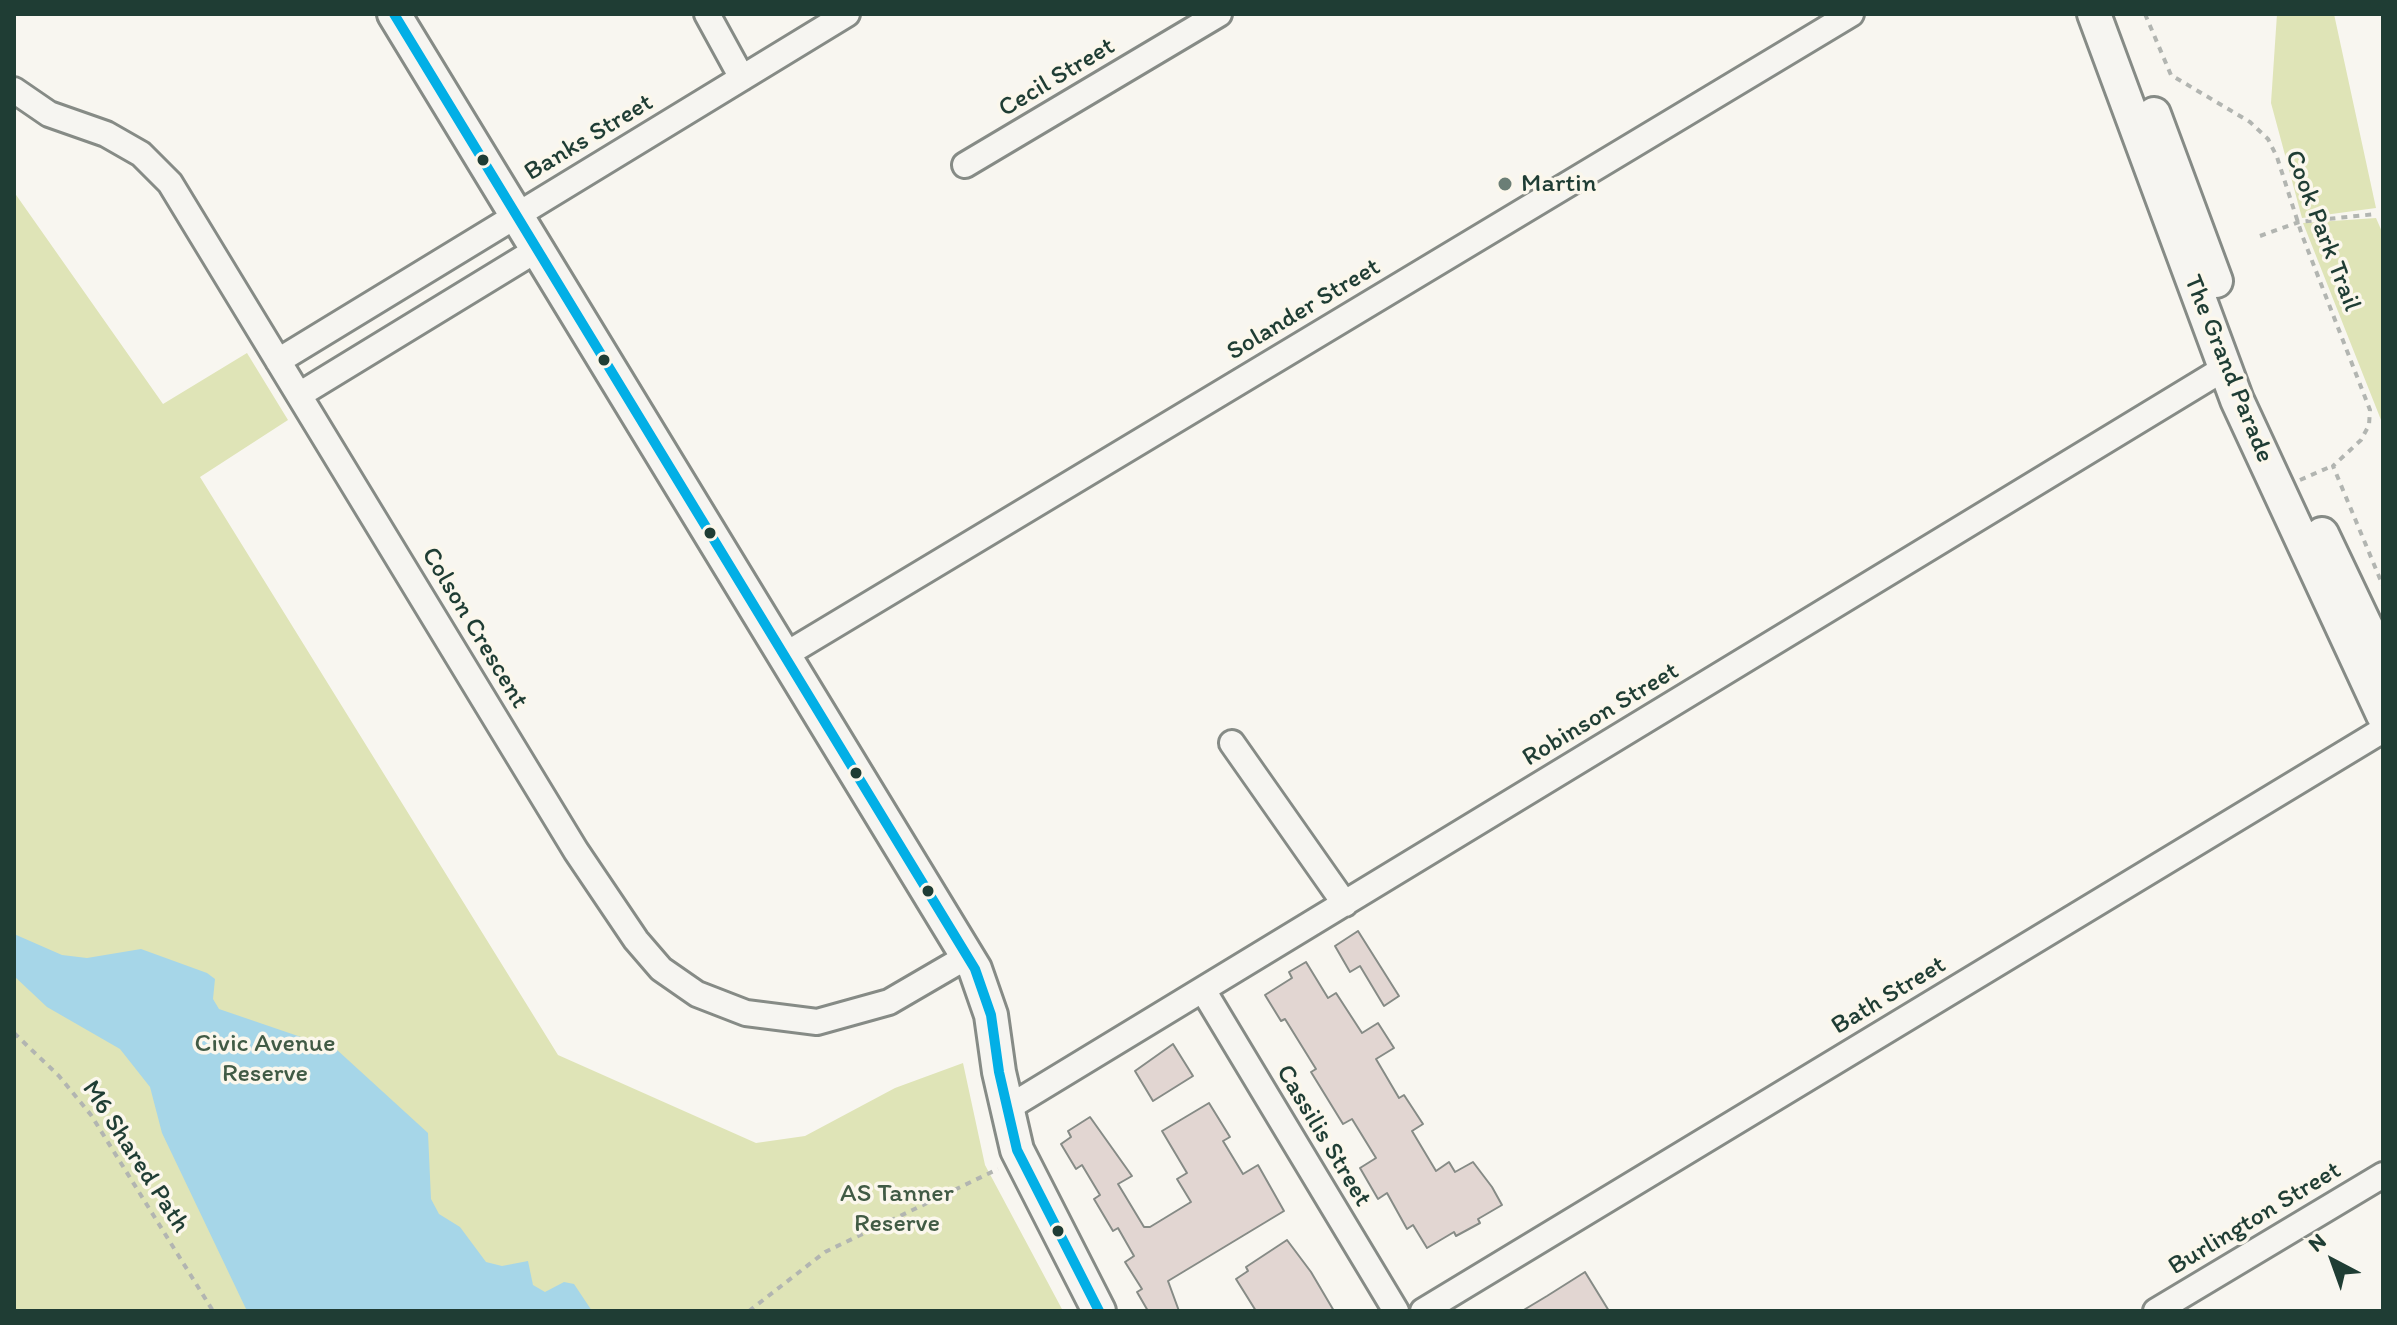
<!DOCTYPE html>
<style>
body{margin:0}
#map{position:relative;width:2397px;height:1325px;overflow:hidden;background:#f8f6f0;font-family:Itim,sans-serif}
canvas{display:block}
.frame{position:absolute;inset:0;border:16px solid #1f3d34;pointer-events:none}
.north{position:absolute;left:2293px;top:1221px;width:80px;height:80px;-webkit-text-stroke:6px #fbf7ec;paint-order:stroke;rotate:319deg;font-size:22px;font-weight:700;line-height:32px;text-align:center;color:#1f3d34}
.north::after{content:'';display:block;margin:auto;width:28px;height:36px;background:#1f3d34;clip-path:polygon(50% 0,100% 100%,50% 72%,0 100%)}
</style>
<div id="map">
<canvas width="2397" height="1325"></canvas>
<div class="frame"></div>
<div class="north">N</div>
</div>
<script>
const g = document.querySelector('canvas').getContext('2d');
g.lineJoin = 'round';
function fill(path, color) {
  g.fillStyle = color;
  g.fill(path, 'evenodd');
}
function poly(rows) {
  const path = new Path2D();
  for (const r of rows) {
    path.moveTo(r[0], r[1]);
    for (let i = 2; i < r.length; i += 2) path.lineTo(r[i], r[i + 1]);
  }
  return path;
}
function stroke(path, color, width, dash) {
  g.strokeStyle = color;
  g.lineWidth = width;
  g.lineCap = dash ? 'butt' : 'round';
  g.setLineDash(dash || []);
  g.stroke(path);
}
function label(font, color, halo, rows, align = 'center') {
  g.font = font + ' Itim,sans-serif';
  g.lineWidth = 7;
  g.setLineDash([]);
  g.textBaseline = 'middle';
  g.strokeStyle = halo;
  g.fillStyle = color;
  for (const [text, x, y, turn = 0] of rows) {
    g.save();
    g.translate(x, y);
    g.rotate((+turn || 0) * Math.PI / 180);
    g.textAlign = isNaN(turn) ? turn : align;
    if (halo) g.strokeText(text, 0, 0);
    g.fillText(text, 0, 0);
    g.restore();
  }
}
const green = poly([
 [2277,14,2334,14,2376,208,2302,218,2271,103],
 [14,192,163,404,247,353,288,420,200,477,558,1055,756,1143,805,1136,895,1088,963,1063,985,1165,1063,1311,14,1311],
 [2376,218,2383,234,2383,425,2303,223]
]);
const water = poly([
 [14,934,62,955,87,958,141,949,207,973,215,979,213,999,219,1009,336,1049,428,1133,431,1199,439,1214,460,1227,486,1262,502,1266,528,1261,533,1285,545,1292,564,1282,574,1284,592,1311,247,1311,162,1133,150,1087,120,1049,47,1007,14,976]
]);
const building = poly([
 [1358,931,1399,996,1384,1006,1360,966,1350,972,1335,946,1358,931],
 [1306,962,1328,998,1336,993,1362,1033,1378,1023,1394,1048,1376,1059,1399,1098,1404,1095,1423,1124,1412,1131,1436,1171,1449,1162,1455,1172,1473,1162,1492,1187,1502,1205,1478,1219,1480,1223,1456,1236,1454,1232,1427,1248,1413,1225,1407,1229,1387,1193,1378,1199,1360,1168,1376,1158,1352,1119,1343,1124,1311,1072,1316,1069,1285,1019,1281,1021,1265,995,1292,978,1289,972,1306,962],
 [1173,1044,1193,1076,1153,1101,1135,1071,1173,1044],
 [1209,1103,1230,1137,1223,1141,1243,1174,1258,1165,1284,1211,1168,1281,1179,1311,1148,1311,1137,1292,1142,1289,1125,1262,1134,1256,1118,1228,1113,1231,1094,1199,1100,1195,1082,1165,1076,1169,1061,1144,1071,1137,1068,1131,1090,1117,1132,1176,1118,1184,1144,1227,1150,1227,1191,1202,1177,1179,1187,1173,1162,1131,1209,1103],
 [1287,1240,1311,1272,1334,1311,1256,1311,1236,1279,1248,1271,1246,1267,1287,1240],
 [1585,1272,1609,1311,1522,1311,1547,1296,1585,1272]
]);
const path = poly([
 [2145,14,2171,75,2250,122,2268,139,2277,157,2302,235,2370,410,2369,425,2361,440,2333,466,2383,586],
 [2260,236,2299,222,2376,214],
 [2300,480,2332,466],
 [14,1033,59,1076,91,1115,213,1311],
 [749,1311,825,1252,998,1169]
]);
const minor = poly([
 [707,14,742,78],
 [14,90,49,114,106,134,141,154,170,183,576,851,636,940,661,969,697,994,746,1013,817,1022,889,1002,968,956],
 [965,165,1219,14],
 [278,361,847,14],
 [299,395,538,249],
 [785,655,1851,14],
 [1232,743,1345,904],
 [1203,990,1396,1311],
 [1006,1109,2225,368],
 [1423,1311,2383,730],
 [2156,1311,2383,1175]
]);
const major = poly([
 [394,14,975,969,991,1015,999,1072,1017,1150,1099,1311],
 [2094,14,2237,400,2383,715],
 [2154,114,2216,281],
 [2322,534,2383,662]
]);
const bus1 = poly([
 [394,14,975,969,991,1015,999,1072,1017,1150,1099,1311]
]);
const markers = [
 [483,160,7,"#1f3d34"],
 [1505,184,8,"#6b7e76"],
 [604,360,7,"#1f3d34"],
 [710,533,7,"#1f3d34"],
 [856,773,7,"#1f3d34"],
 [928,891,7,"#1f3d34"],
 [1058,1231,7,"#1f3d34"]
];
const streetNames = [
 ["Cecil Street",1057,78,-31],
 ["Banks Street",589,138,-31],
 ["Cook Park Trail",2322,231,69],
 ["Solander Street",1304,310,-31],
 ["The Grand Parade",2228,369,68],
 ["Colson Crescent",474,628,59],
 ["Robinson Street",1601,715,-31],
 ["Bath Street",1889,996,-31],
 ["Cassilis Street",1323,1136,59],
 ["M6 Shared Path",135,1157,57],
 ["Burlington Street",2255,1219,-31]
];
const poiNames = [
 ["Martin",1521,184]
];
const parkNames = [
 ["Civic Avenue",265,1044],
 ["Reserve",265,1074],
 ["AS Tanner",897,1194],
 ["Reserve",897,1224]
];
fill(green, '#dfe4b7');
fill(water, '#a6d6e8');
fill(building, '#e2d6d2');
stroke(building, '#868b86', 2);
stroke(minor, '#868b86', 30);
stroke(major, '#868b86', 38);
stroke(path, '#b2b5b1', 4, [6, 6]);
stroke(minor, '#f6f5f1', 24);
stroke(major, '#f6f5f1', 32);
stroke(bus1, '#02afe6', 10);
for (const [x, y, r, color] of markers) {
  const dot = new Path2D();
  dot.arc(x, y, r, 0, 2 * Math.PI);
  g.fillStyle = color;
  g.fill(dot);
  stroke(dot, '#fbf7ec', 3);
}
label('26px', '#1f3d34', '#fbf7ec', streetNames);
label('26px', '#1f3d34', '#fbf7ec', poiNames, 'left');
label('26px', '#415b45', '#fbf7ec', parkNames);
</script>
